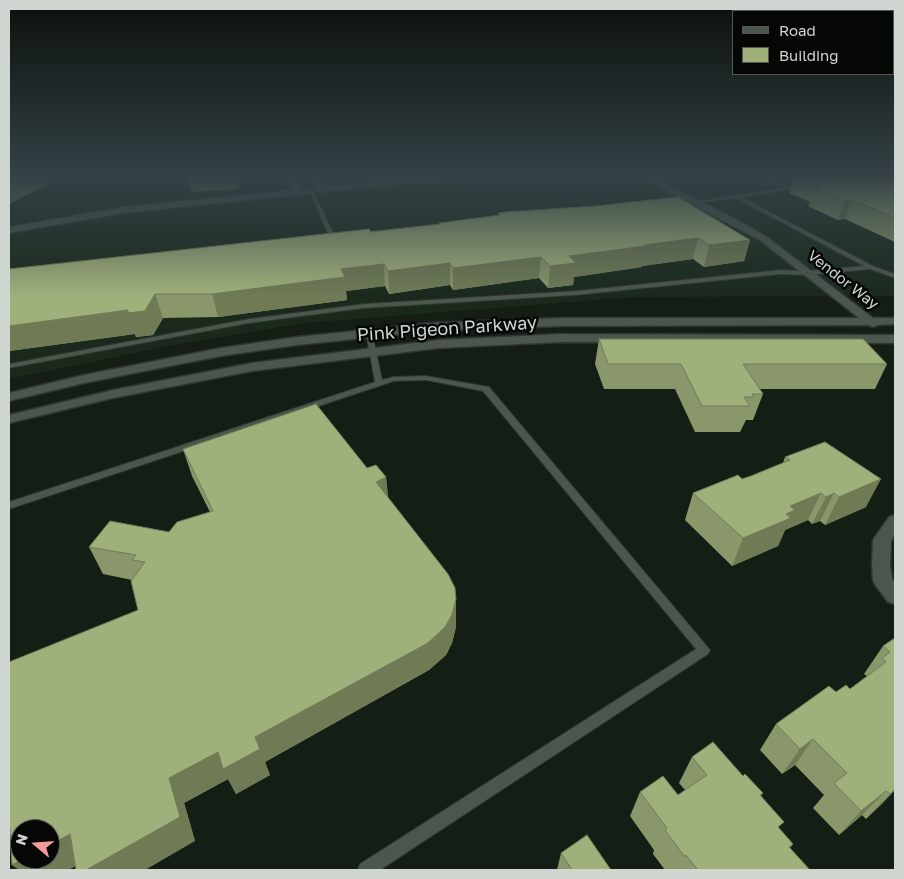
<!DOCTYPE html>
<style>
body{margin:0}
#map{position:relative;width:904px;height:879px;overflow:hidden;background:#141e15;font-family:"Golos Text",sans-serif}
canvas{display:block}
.frame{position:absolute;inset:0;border:10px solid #cfd5cf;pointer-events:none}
.legend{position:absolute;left:732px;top:10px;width:162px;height:65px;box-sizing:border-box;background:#040704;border:1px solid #555955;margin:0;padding:6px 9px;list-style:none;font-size:15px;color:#cfd5cf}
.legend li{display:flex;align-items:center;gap:10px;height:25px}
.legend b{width:25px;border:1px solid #555955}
.north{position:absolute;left:10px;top:819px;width:50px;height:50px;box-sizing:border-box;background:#040704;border:1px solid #555955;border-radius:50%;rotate:288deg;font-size:14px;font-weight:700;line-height:20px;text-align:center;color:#cfd5cf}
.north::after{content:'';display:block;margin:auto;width:18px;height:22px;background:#f59b9c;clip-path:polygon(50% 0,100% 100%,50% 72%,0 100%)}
</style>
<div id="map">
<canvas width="904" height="879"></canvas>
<div class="frame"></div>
<ul class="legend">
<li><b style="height:6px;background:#4b564c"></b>Road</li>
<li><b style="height:14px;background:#a0b07b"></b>Building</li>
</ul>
<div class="north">N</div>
</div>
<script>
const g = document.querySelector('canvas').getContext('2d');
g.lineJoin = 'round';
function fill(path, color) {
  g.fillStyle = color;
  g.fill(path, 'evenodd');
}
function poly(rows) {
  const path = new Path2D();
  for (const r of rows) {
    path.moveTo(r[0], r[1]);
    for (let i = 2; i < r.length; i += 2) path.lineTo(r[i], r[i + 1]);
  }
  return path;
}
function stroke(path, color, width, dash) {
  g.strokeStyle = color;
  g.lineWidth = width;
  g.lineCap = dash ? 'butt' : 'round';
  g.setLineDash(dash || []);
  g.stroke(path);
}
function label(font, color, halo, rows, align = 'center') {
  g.font = font + ' "Golos Text",sans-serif';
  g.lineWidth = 5;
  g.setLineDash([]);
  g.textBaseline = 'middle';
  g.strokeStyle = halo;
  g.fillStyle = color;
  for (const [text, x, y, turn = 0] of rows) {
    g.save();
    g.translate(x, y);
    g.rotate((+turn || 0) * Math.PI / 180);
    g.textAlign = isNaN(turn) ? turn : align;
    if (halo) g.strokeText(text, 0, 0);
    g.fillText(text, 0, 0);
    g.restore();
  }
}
const built = poly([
 [9,174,895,174,895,296,635,297,304,323,179,344,9,379]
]);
const lane = poly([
 [753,174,759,174,789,187,802,186,804,187,741,197,873,266,895,274,895,278,870,269,808,275,781,274,576,295,364,308,249,323,9,368,9,364,249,319,364,304,576,291,781,270,808,271,864,266,736,198,689,204,687,203,783,188,753,174],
 [309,190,313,191,338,243,337,244,332,243,309,190],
 [369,331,372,333,382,380,393,377,426,376,489,387,710,650,708,654,380,870,358,870,360,864,696,649,483,391,426,380,394,381,9,509,9,502,375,382,366,333,369,331]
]);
const street = poly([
 [287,174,295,174,301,190,317,188,311,174,319,174,325,187,453,174,480,174,476,176,124,213,9,233,9,227,124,207,293,190,287,174],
 [635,174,645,174,736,219,767,237,873,318,895,318,895,324,878,325,873,327,868,325,561,326,432,331,297,345,221,356,84,383,9,401,9,393,84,375,221,348,297,337,432,323,561,318,859,318,761,241,635,174],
 [561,334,895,335,895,343,561,342,439,348,252,371,113,398,9,423,9,415,113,390,252,363,439,340,561,334],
 [895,515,895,534,891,541,890,565,892,579,895,582,895,604,888,602,876,586,873,581,872,565,873,540,889,517,895,515]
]);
const wall = poly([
 [895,174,895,242,845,219,838,220,808,206,810,202,789,193,795,175],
 [498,213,750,240,744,261,704,267,693,259,642,266,642,267,574,277,573,285,548,288,539,278,453,290,450,285,389,294,385,286,346,291,347,300,218,317,163,318,153,335,136,337,135,334,9,351,9,269,439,224,439,223,498,216],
 [599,339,887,364,875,389,760,389,763,394,753,420,746,420,740,432,695,432,675,389,604,389,595,364],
 [183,449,367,468,386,477,388,498,456,627,452,643,446,655,429,670,265,762,270,775,236,794,228,779,184,803,195,841,75,866,68,870,19,870,138,610,132,580,103,574,89,547,169,532,210,512,192,476],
 [785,457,866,507,825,525,820,521,812,524,808,520,785,530,778,546,732,566,685,520,693,493,751,476,783,463],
 [895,638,895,790,866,819,862,815,839,835,813,808,824,795,795,765,782,774,760,750,776,724,836,692,850,689,867,676,864,674,883,646],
 [692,757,743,776,763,793,761,796,779,828,793,844,790,848,810,870,665,870,653,854,654,850,630,816,640,792,678,795,685,790,679,783],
 [561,853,611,870,557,870]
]);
const shadedWall = poly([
 [25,174,46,174,49,184,9,204,9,181],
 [240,174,239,189,192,192,189,178],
 [853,200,845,219,838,220,845,201],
 [698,238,693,259,642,266,642,267,574,277,573,285,548,288,550,266,569,256,644,245],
 [750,240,744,261,704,267,709,245],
 [541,257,539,278,453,290,453,268],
 [450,263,450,285,389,294,388,271],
 [384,264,385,286,346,291,347,300,218,317,212,294,341,269],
 [155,294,163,318,153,335,136,337,135,334,9,351,9,326,128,310],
 [386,477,389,505,376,482],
 [881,479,866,507,825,525,839,497],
 [821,493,808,520,785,530,778,546,732,566,743,538,786,514,790,506],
 [834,493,820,521,812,524,826,497],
 [456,599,456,627,452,643,446,655,429,670,265,762,270,775,236,794,228,779,184,803,195,841,145,870,86,870,169,778,218,752,255,737],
 [813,739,795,765,782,774,800,749],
 [895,789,895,790,881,805,866,819],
 [886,791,862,815,839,835,861,811],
 [70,834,92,857,68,870,19,870,12,865,23,859,50,859,50,845]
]);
const building = poly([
 [9,174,25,174,9,181,9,174],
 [191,174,236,174,236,175,189,178,188,175,191,174],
 [799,174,895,174,895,218,853,200,845,201,815,188,823,187,795,175,799,174],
 [678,197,750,240,709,245,698,238,644,245,646,246,569,256,576,263,550,266,541,257,453,268,450,263,388,271,384,264,341,269,345,277,212,294,155,294,145,311,128,313,128,310,9,326,9,269,369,229,371,232,440,224,439,223,500,215,498,213,505,212,595,206,678,197],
 [599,339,863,339,887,364,743,364,763,394,752,394,754,397,744,397,750,406,702,406,681,364,608,364,599,339],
 [316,404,367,468,376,465,386,477,376,482,448,574,455,588,456,599,452,615,445,627,428,643,255,737,260,749,223,769,218,752,169,778,180,817,86,870,76,870,70,834,50,845,50,829,20,829,20,859,23,859,12,865,9,817,9,662,138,610,131,581,145,562,132,560,136,555,89,547,110,521,169,532,177,522,213,511,183,449,316,404],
 [825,442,881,479,839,497,834,493,826,497,821,493,790,506,795,510,786,514,791,518,743,538,693,493,738,475,742,479,751,476,790,460,785,457,825,442],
 [895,638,895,789,890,794,886,791,861,811,834,783,847,773,813,739,800,749,776,724,829,686,836,692,846,685,850,689,886,662,882,658,890,652,883,646,895,638],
 [713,742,743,776,745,774,763,793,760,795,784,822,778,827,793,844,789,847,810,870,698,870,686,855,685,857,665,830,667,828,640,792,663,776,678,795,707,775,692,757,713,742],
 [587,835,611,870,572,870,561,853,587,835]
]);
const farStreetnames = [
 ["Vendor Way",843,280,38]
];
const streetNames = [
 ["Pink Pigeon Parkway",447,329,-4]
];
fill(built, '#1a291c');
stroke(lane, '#2f3530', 2);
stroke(street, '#2f3530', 3);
fill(lane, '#4b564c');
fill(street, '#4b564c');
fill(wall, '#8a976a');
fill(shadedWall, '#707b56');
fill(building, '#a0b07b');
stroke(building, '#707b56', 1);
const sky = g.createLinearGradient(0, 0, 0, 297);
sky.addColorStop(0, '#0b100c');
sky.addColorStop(0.59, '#344146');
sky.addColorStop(1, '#34414600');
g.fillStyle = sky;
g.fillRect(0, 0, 904, 297);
label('15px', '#cfd5cf', '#040704', farStreetnames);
label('18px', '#cfd5cf', '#040704', streetNames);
</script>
